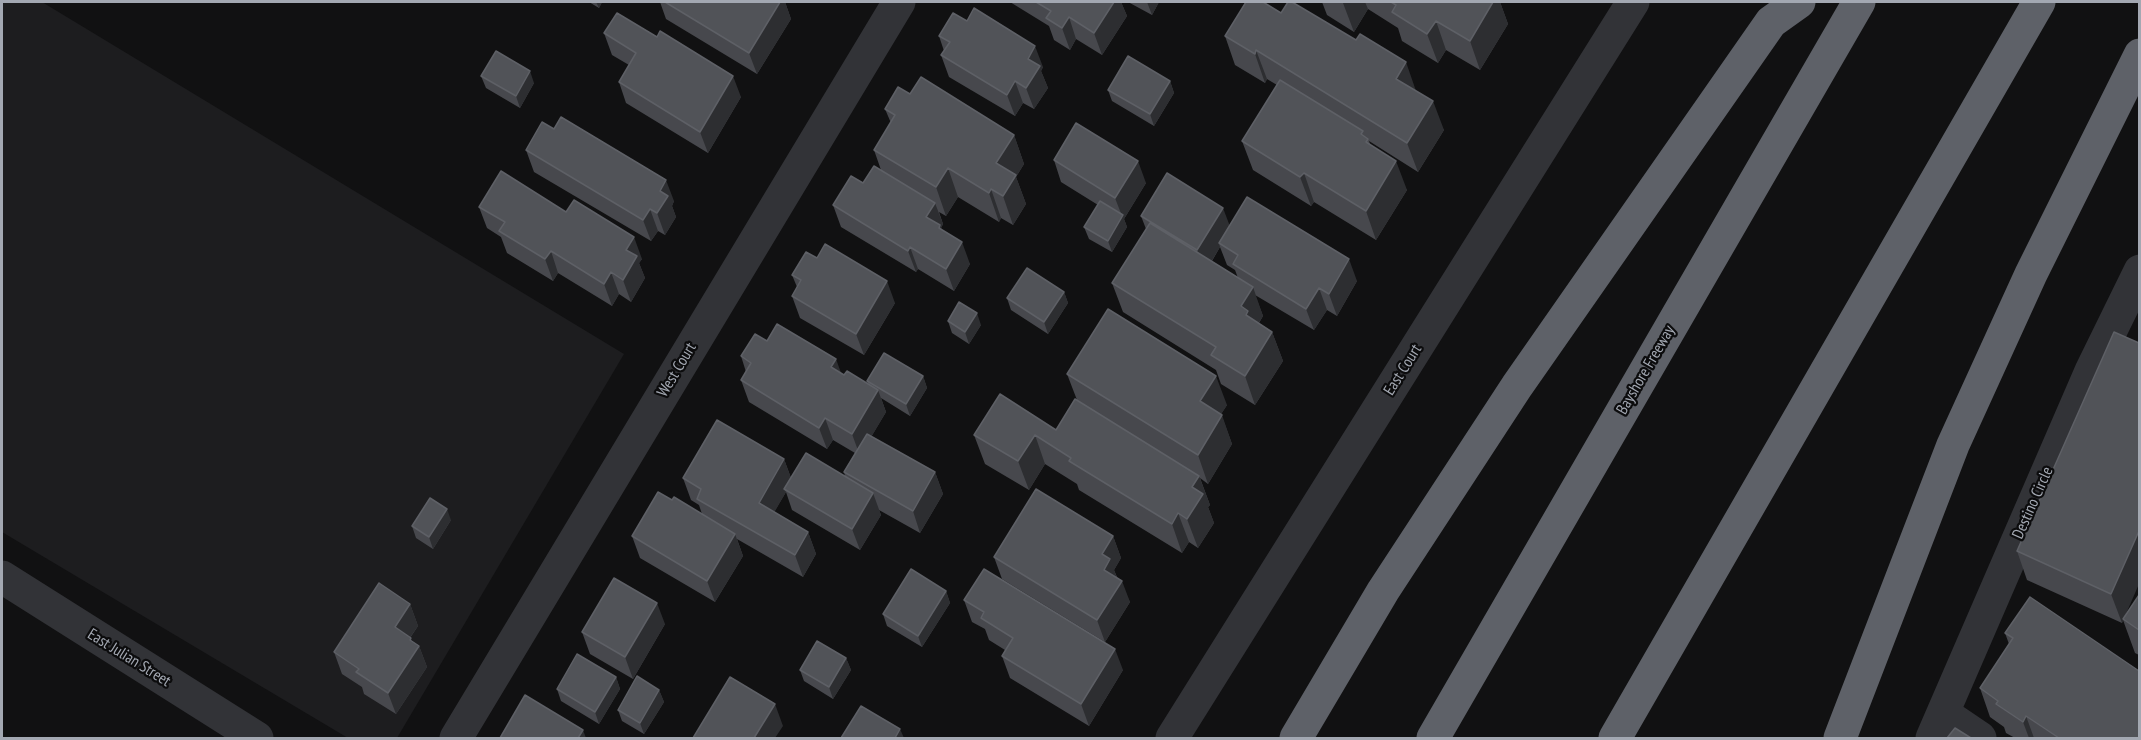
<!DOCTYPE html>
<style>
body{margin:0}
#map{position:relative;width:2141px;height:740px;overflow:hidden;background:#111112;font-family:"PT Sans Narrow",sans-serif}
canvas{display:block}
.frame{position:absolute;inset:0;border:3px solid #a3a8b2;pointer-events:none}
</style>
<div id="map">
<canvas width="2141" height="740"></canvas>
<div class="frame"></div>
</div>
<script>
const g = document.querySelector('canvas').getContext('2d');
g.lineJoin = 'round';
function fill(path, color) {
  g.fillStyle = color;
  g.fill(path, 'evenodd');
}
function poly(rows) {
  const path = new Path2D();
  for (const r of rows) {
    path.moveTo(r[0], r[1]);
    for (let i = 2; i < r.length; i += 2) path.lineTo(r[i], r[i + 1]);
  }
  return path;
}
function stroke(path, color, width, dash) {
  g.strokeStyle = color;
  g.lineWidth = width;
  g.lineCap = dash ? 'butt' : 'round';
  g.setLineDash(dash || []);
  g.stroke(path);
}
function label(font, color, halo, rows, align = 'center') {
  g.font = font + ' "PT Sans Narrow",sans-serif';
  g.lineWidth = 4.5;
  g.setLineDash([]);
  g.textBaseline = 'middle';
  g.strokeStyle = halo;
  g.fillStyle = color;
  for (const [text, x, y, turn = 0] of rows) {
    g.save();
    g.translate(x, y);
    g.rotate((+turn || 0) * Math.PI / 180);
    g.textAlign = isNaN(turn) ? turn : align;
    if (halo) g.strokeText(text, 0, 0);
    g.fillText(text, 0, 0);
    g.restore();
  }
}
const built = poly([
 [2,2,42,2,624,354,397,738,348,738,2,532]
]);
const street = poly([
 [2,577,257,738],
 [1943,713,1980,738],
 [456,738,899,2],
 [1172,738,1633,2],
 [1932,738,2091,371,2140,271]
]);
const highway = poly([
 [1296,738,1383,591,1517,386,1771,22,1799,2],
 [1433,738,1859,2],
 [1615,738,2039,2],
 [1840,738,1953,445,2031,274,2140,55]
]);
const wall = poly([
 [589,2,602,2,599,8],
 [660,2,785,2,791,19,757,74,666,19],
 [1010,2,1121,2,1127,16,1102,55,1076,39,1070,50,1054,40,1049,26],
 [1128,2,1159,2,1152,15],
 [1322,2,1500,2,1508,24,1480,70,1446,50,1438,63,1402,41,1398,28,1368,9,1354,32,1327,15],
 [604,33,657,37,741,97,708,153,626,103,619,82,629,65,612,55],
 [939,36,1043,67,1041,71,1048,88,1034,109,1023,103,1015,116,949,77,941,55,944,51],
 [1225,36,1416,91,1444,130,1418,172,1369,141,1370,144,1407,190,1376,240,1314,202,1311,206,1253,170,1242,141,1277,85,1267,79,1265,83,1235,65],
 [481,76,534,83,520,108,486,88],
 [1170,81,1174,93,1154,126,1112,101,1108,90],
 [910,94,1014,135,1024,164,1016,177,1026,204,1013,225,1001,218,999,222,958,197,946,216,939,212,943,224,941,228,942,230,970,264,954,291,918,269,916,272,841,227,833,205,881,170,874,150,891,123,885,109],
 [526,150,674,201,672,206,676,217,665,235,658,231,651,241,534,172],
 [1054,160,1146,183,1124,219,1127,227,1112,252,1089,239,1084,227,1098,205,1061,182],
 [479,207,642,259,639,263,645,278,631,302,619,294,612,306,558,273,553,281,507,253,501,237,487,228],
 [1141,216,1230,225,1357,281,1337,316,1327,310,1314,330,1255,295,1263,316,1259,323,1272,332,1283,361,1255,405,1221,384,1216,370,1123,312,1112,283,1146,229],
 [1220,247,1227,265,1235,270,1238,278,1212,261],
 [792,275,895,303,864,355,800,318,792,296,797,287],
 [1064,292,1068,303,1048,334,1011,310,1007,298],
 [948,321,981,325,969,344,952,333],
 [2114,332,2125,616,2139,595,2139,655,2135,653,2123,620,2122,623,2027,580,2017,551],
 [767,341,844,375,869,385,867,381,923,376,927,388,910,416,881,398,886,412,871,437,935,472,943,494,920,533,879,510,881,515,860,550,792,510,786,492,774,512,808,532,816,554,803,577,737,539,743,556,715,602,640,558,632,536,672,500,702,514,699,505,691,500,683,478,784,459,791,478,845,476,844,472,855,453,833,440,827,449,749,402,741,380,746,372,741,356],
 [1067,374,1227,405,1221,414,1232,444,1208,484,1200,478,1210,505,1208,507,1214,523,1198,548,1189,542,1182,553,1079,490,1077,484,1045,464,1029,490,985,464,974,435,1056,430,1077,400],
 [451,520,433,549,416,538,412,526],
 [1113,536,1121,558,1114,570,1117,577,1130,602,1105,642,1002,579,994,557],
 [946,591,950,603,922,647,887,626,883,614],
 [964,600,1123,670,1089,726,1010,678,1002,656,1005,650,989,640,985,629,972,622],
 [410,604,418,626,410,638,412,641,419,646,427,667,396,714,364,694,362,687,342,674,334,652],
 [665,624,633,679,590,654,582,632],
 [2005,633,2139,671,2139,738,2015,738,2006,733,2004,727,1990,717,1980,688,2009,644],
 [846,658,851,670,833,699,804,681,800,670],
 [616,677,620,689,599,724,561,701,557,689],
 [659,690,664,702,644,734,622,721,618,710]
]);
const shadedWall = poly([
 [596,2,602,2,599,8],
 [780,2,785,2,791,19,757,74,749,53],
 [1114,2,1121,2,1127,16,1102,55,1094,33],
 [1147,2,1159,2,1152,15],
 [1344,2,1365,2,1368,9,1354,32,1343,3],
 [1493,2,1500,2,1508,24,1480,70,1470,41],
 [1069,17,1076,39,1070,50,1062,28],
 [1436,21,1446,50,1438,63,1427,34],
 [1035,46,1043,67,1041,71,1048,88,1034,109,1026,88,1028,59],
 [1256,50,1267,79,1265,83,1255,54],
 [1406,62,1416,91,1396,79],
 [530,71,534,83,520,108,516,96],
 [733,76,741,97,708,153,700,132],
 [1015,81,1023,103,1015,116,1007,95],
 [1170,81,1174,93,1154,126,1150,114],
 [1433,101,1444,130,1418,172,1407,143],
 [1014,135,1024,164,1016,177,1026,204,1013,225,1003,196,996,163],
 [1138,161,1146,183,1124,219,1127,227,1112,252,1108,241,1122,216,1115,198],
 [1396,161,1407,190,1376,240,1366,211],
 [948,168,958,197,946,216,936,187],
 [1304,173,1314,202,1311,206,1300,177],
 [666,180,674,201,672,206,676,217,665,235,657,213,660,191],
 [991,189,1001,218,999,222,989,193],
 [935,203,943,224,941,228,948,247,926,217],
 [1223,208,1231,229,1219,243,1220,247,1205,272,1197,250],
 [650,209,658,231,651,241,643,220],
 [634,237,642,259,639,263,645,278,631,302,623,280,626,250],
 [962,242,970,264,954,291,946,269],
 [910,247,918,269,916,272,908,251],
 [551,251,558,273,553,281,545,259],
 [1349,259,1357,281,1337,316,1329,294],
 [611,272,619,294,612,306,604,284],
 [887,281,895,303,864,355,856,334],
 [1253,287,1263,316,1255,329,1259,339,1241,306],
 [1319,288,1327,310,1314,330,1306,309],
 [1064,292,1068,303,1048,334,1044,322],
 [977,313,981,325,969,344,965,332],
 [1272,332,1283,361,1255,405,1245,376],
 [836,359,844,381,831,367],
 [923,376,927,388,910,416,906,404],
 [1216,376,1227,405,1211,430,1200,401],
 [878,390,886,412,860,456,852,434],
 [1222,415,1232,444,1208,484,1198,455],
 [825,418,833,440,827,449,819,428],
 [1035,435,1045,464,1029,490,1018,461],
 [784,459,792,481,784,489,786,492,767,525,759,503],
 [935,472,943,494,920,533,913,511],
 [1199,476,1210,505,1208,507,1214,523,1198,548,1187,519,1192,487],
 [873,493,881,515,860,550,852,529],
 [447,509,451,520,433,549,429,537],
 [1178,513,1189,542,1182,553,1172,524],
 [2139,531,2139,584,2122,623,2111,594],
 [808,532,816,554,803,577,795,555],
 [735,534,743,556,715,602,707,581],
 [1113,536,1121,558,1114,570,1118,581,1104,570,1102,554],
 [1122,581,1130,602,1105,642,1097,620],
 [946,591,950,603,922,647,918,636],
 [657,603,665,624,633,679,625,657],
 [410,604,418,626,402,649,395,627],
 [411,638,415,651,419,646,427,667,396,714,388,693],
 [1115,649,1123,670,1089,726,1081,704],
 [846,658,851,670,833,699,829,687],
 [616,677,620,689,599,724,595,712],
 [659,690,664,702,644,734,640,723],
 [775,704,783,726,775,738,754,738],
 [2026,716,2034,738,2029,738,2023,722],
 [900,729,904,738,895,738],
 [583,730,586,738,578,738]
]);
const building = poly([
 [665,2,780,2,749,53,665,2],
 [1036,2,1114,2,1094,33,1069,17,1062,28,1046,18,1051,11,1036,2],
 [1246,2,1263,2,1281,13,1288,2,1292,2,1356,40,1360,34,1406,62,1396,79,1433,101,1407,143,1256,50,1255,54,1225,36,1246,2],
 [1391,2,1493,2,1470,41,1436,21,1427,34,1392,12,1396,5,1391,2],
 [974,8,1035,46,1028,59,1040,66,1026,88,1015,81,1007,95,941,55,950,42,939,36,953,13,967,21,974,8],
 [617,13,657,37,660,31,733,76,700,132,619,82,636,53,604,33,617,13],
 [496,51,530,71,516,96,481,76,496,51],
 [1128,56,1170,81,1150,114,1108,90,1128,56],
 [921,77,1014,135,996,163,1016,175,1003,196,991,189,989,193,948,168,936,187,874,150,895,115,885,109,898,87,910,94,921,77],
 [1280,80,1363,131,1361,134,1368,139,1366,142,1396,161,1366,211,1304,173,1300,177,1242,141,1280,80],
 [561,117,666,180,660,191,668,196,657,213,650,209,643,220,526,150,542,122,554,129,561,117],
 [1076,123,1138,161,1115,198,1054,160,1076,123],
 [874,166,935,203,926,217,940,225,939,228,962,242,946,269,910,247,908,251,833,205,851,176,863,183,874,166],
 [501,171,566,212,574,200,634,237,626,250,637,256,623,280,611,272,604,284,551,251,545,259,499,231,505,222,479,207,501,171],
 [1167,173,1223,208,1197,250,1141,216,1167,173],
 [1247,197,1349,259,1329,294,1319,288,1306,309,1233,264,1238,255,1219,243,1247,197],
 [1100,201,1123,215,1108,241,1084,227,1100,201],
 [1150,223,1253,287,1241,306,1248,311,1246,315,1272,332,1245,376,1211,355,1216,347,1112,283,1150,223],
 [825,244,887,281,856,334,792,296,801,280,792,275,806,252,817,258,825,244],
 [1027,268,1064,292,1044,322,1007,298,1027,268],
 [959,302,977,313,965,332,948,321,959,302],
 [1108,309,1216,376,1200,401,1222,415,1198,455,1067,374,1108,309],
 [777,324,836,359,831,367,844,375,847,371,878,390,852,434,825,418,819,428,741,380,751,363,741,356,755,334,767,341,777,324],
 [2114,332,2139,343,2139,531,2111,594,2017,551,2114,332],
 [884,353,923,376,906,404,867,381,884,353],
 [1000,394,1056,430,1075,399,1199,476,1192,487,1203,494,1187,519,1178,513,1172,524,1069,461,1071,458,1035,435,1018,461,974,435,1000,394],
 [717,420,784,459,759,503,808,532,795,555,697,499,701,489,683,478,717,420],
 [867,434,935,472,913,511,844,472,867,434],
 [806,453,873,493,852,529,784,489,806,453],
 [1036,489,1113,536,1102,554,1110,559,1104,570,1122,581,1097,620,994,557,1036,489],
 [658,492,672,500,674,497,735,534,707,581,632,536,658,492],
 [430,498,447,509,429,537,412,526,430,498],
 [911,569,946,591,918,636,883,614,911,569],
 [984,569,1115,649,1081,704,1002,656,1013,638,981,618,984,612,964,600,984,569],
 [614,578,657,603,625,657,582,632,614,578],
 [379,583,410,604,395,627,411,638,410,640,419,646,388,693,356,672,359,669,334,652,379,583],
 [2139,595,2139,630,2123,619,2139,595],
 [2030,597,2139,671,2139,738,2059,738,2026,716,2023,722,1996,704,1998,701,1980,688,2013,638,2005,633,2030,597],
 [817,641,846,658,829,687,800,670,817,641],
 [577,654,616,677,595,712,557,689,577,654],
 [637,676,659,690,640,723,618,710,637,676],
 [730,677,775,704,754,738,693,738,730,677],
 [525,695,583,730,578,738,500,738,525,695],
 [861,706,900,729,895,738,841,738,861,706],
 [1955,728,1971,738,1947,738,1955,728]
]);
const streetNames = [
 ["West Court",677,370,-59],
 ["East Court",1403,370,-58],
 ["Bayshore Freeway",1646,370,-60],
 ["Destino Circle",2033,503,-66],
 ["East Julian Street",129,658,32]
];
fill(built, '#1d1d1f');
stroke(street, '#323337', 33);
stroke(highway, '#5e6168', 33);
fill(wall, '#47484d');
fill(shadedWall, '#2d2e31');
fill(building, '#515358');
stroke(building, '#5e6066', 1.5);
label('16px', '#a3a8b2', '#0c0c0d', streetNames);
</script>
